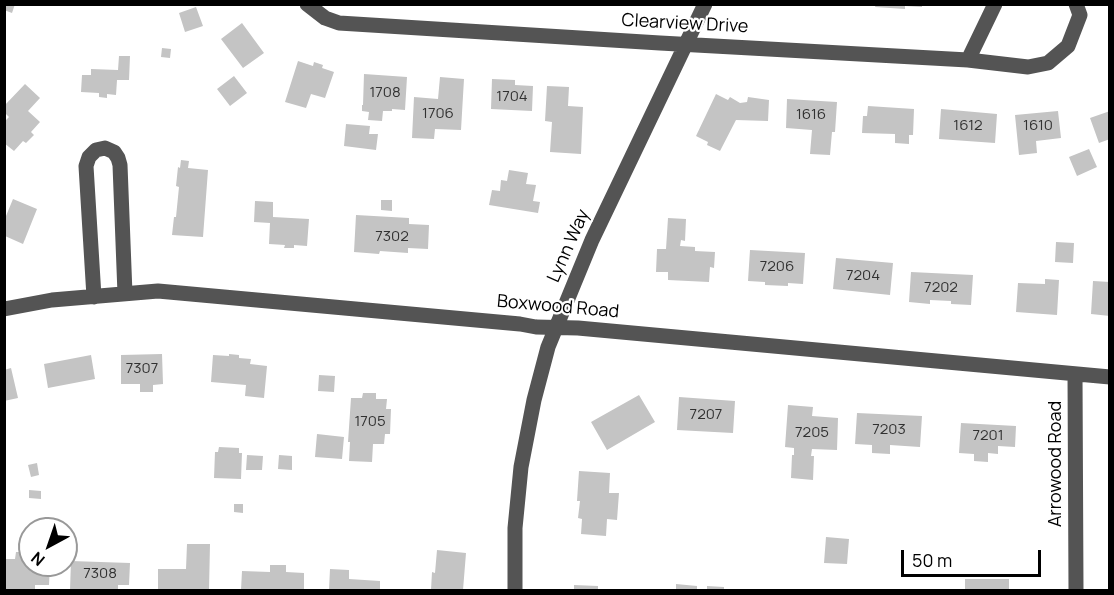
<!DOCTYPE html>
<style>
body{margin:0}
#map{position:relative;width:1114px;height:595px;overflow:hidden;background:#fff;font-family:Manrope,sans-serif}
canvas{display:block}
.frame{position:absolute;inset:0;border:6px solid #000;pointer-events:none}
.north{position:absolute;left:18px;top:517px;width:60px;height:60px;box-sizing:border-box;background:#fff;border:2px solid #999;border-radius:50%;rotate:220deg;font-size:16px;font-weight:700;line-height:24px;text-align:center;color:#000}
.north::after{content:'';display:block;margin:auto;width:21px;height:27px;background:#000;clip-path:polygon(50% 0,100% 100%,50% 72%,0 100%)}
.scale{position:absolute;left:901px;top:550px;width:140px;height:27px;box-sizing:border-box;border:3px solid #000;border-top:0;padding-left:8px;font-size:18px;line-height:21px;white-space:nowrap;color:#000;-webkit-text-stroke:4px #fff;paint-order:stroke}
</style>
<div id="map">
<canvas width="1114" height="595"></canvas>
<div class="frame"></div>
<div class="north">N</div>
<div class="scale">50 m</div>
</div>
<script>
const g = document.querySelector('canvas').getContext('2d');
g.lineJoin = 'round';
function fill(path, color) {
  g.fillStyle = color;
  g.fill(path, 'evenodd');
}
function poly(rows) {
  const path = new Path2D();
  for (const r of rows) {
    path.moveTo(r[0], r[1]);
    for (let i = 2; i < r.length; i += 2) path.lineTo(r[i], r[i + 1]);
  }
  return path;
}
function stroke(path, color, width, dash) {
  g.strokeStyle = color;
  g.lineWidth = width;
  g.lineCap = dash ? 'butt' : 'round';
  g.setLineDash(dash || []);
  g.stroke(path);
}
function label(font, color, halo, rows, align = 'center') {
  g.font = font + ' Manrope,sans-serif';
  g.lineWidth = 4.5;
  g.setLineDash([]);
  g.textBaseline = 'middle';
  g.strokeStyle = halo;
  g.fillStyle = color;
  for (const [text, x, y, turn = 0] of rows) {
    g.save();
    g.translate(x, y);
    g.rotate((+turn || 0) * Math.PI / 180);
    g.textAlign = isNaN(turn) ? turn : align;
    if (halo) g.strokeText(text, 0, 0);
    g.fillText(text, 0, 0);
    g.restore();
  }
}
const building = poly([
 [4,4,15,4,12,13,4,10],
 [876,4,922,4,922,7,905,6,905,9,875,7],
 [196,7,203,26,185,32,179,13],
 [242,23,264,53,243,68,221,39],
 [162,48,171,49,170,58,161,57],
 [119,56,130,56,129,80,117,80,116,95,107,94,107,98,99,97,99,93,81,92,82,75,91,75,91,69,118,70],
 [298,61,313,66,314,62,323,65,322,68,334,72,325,98,311,94,306,108,285,102],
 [364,74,407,77,405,110,392,109,392,111,383,111,382,121,368,120,369,112,362,111,362,105,363,105],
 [234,76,247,93,230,106,217,89],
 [440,77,464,79,461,130,435,129,434,139,412,138,414,97,438,99],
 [492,79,515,80,515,85,533,86,532,111,491,109],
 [25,84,40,98,28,111,40,122,31,132,34,135,26,143,23,141,14,151,4,143,4,122,9,117,4,112,4,106],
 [547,86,569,87,568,106,583,107,581,154,550,152,552,122,545,121],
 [716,94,728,100,730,97,740,103,747,102,748,97,769,100,768,121,736,120,720,151,707,145,708,142,696,136],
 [787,99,837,102,835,132,832,132,830,155,810,154,812,130,786,128],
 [868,106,914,109,913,135,909,135,909,144,895,143,895,134,862,133,863,116,867,116],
 [941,109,997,114,995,143,939,139],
 [1058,111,1061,138,1036,141,1037,153,1019,155,1015,115],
 [1110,111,1110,139,1099,143,1090,118],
 [346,124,370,126,369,134,378,134,376,150,344,146],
 [1089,149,1097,167,1077,176,1069,157],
 [181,160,189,161,188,168,208,170,203,237,172,235,174,217,176,217,179,187,176,186,178,167,180,168],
 [509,170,528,173,526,184,536,185,533,201,540,202,538,213,489,205,492,190,500,191,501,180,507,181],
 [13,199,37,209,23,244,5,236,5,215,6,216],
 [381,200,392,200,392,211,381,210],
 [255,201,273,202,273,217,309,219,307,246,294,245,294,248,284,248,285,245,269,244,270,223,254,222],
 [356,215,409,218,409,224,429,225,428,249,408,248,408,253,380,251,379,254,354,252],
 [668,218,686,219,685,241,681,240,680,246,695,247,695,251,715,252,714,268,710,267,709,282,668,280,668,272,656,272,657,249,666,249],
 [1056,242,1074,243,1073,263,1055,262],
 [750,250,805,253,803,284,788,283,788,286,765,285,765,282,748,281],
 [836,258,893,263,890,295,833,289],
 [911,272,973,275,971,305,951,304,951,301,930,300,930,304,909,302],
 [1045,279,1059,280,1057,315,1016,312,1018,283,1045,284],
 [1093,281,1110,282,1110,316,1091,314],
 [162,354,163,384,153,385,153,392,140,392,140,384,121,384,121,355],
 [229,354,239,355,239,358,251,359,250,364,267,366,264,398,245,396,246,385,211,382,213,355,229,356],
 [91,355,95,379,48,388,44,364],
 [11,368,18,398,4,401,4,370],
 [319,375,335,376,334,392,318,391],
 [363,393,376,393,376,399,387,399,386,409,391,409,390,434,385,434,384,444,373,444,372,462,349,461,350,442,348,442,351,398,362,398],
 [639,395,655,422,607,450,591,422],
 [679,397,735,401,733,433,677,430],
 [788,405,813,407,812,416,838,418,837,450,812,449,811,456,814,456,813,480,791,478,792,455,794,455,794,448,785,447],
 [857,413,922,416,920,447,890,445,890,454,872,453,872,445,855,444],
 [961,423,1016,426,1015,447,998,446,998,454,988,453,988,462,974,461,974,454,959,453],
 [317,434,344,437,342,459,315,457],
 [219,447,239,448,239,453,242,453,241,479,214,478,215,452,218,452],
 [247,455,263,456,262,470,246,470],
 [279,455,292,456,292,470,278,469],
 [37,463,39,475,31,477,28,465],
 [579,471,610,473,609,493,619,493,617,520,607,519,606,536,581,534,582,519,578,518,580,501,577,501],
 [29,490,41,491,41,499,29,498],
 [234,504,243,504,243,513,234,512],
 [826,537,849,539,847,564,824,563],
 [187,544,210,544,209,590,158,590,158,569,186,569],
 [437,550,466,553,463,590,431,590,432,572,435,573],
 [16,552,30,552,30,565,50,565,49,585,35,585,35,590,4,589,4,559,15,559],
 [71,561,130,563,129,585,118,585,118,590,70,590],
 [270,565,286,565,286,572,304,573,304,590,241,590,242,571,270,572],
 [330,569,349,570,349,579,380,581,380,590,329,590],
 [965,579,1009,579,1009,590,965,590],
 [676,584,697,586,697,590,676,590],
 [574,585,598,586,598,590,574,590],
 [707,586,724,587,724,590,707,590]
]);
const minor = poly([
 [307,4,325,18,339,23,660,43,968,60,995,4],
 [968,60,1028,67,1048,63,1068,46,1080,15,1076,4],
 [94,297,86,166,89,157,96,150,105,148,114,152,118,158,120,165,125,294],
 [4,309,52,300,158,291,520,324,536,327,578,328,1110,377],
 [1075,374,1076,590],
 [515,590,515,528,521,467,534,400,548,347,592,240,705,4]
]);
const numberNames = [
 ["1708",385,93],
 ["1704",512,97],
 ["1706",438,114],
 ["1616",811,115],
 ["1612",968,126],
 ["1610",1038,126],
 ["7302",392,237],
 ["7206",777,267],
 ["7204",863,276],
 ["7202",941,288],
 ["7307",142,369],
 ["7207",706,415],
 ["1705",370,422],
 ["7203",889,430],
 ["7205",812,433],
 ["7201",988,436],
 ["7308",100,574]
];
const streetNames = [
 ["Clearview Drive",685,24,3],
 ["Lynn Way",569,246,-66],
 ["Boxwood Road",558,307,5],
 ["Arrowood Road",1056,464,-90]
];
fill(building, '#c4c4c4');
stroke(minor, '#545454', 15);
label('15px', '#313131', null, numberNames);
label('18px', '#000', '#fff', streetNames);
</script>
